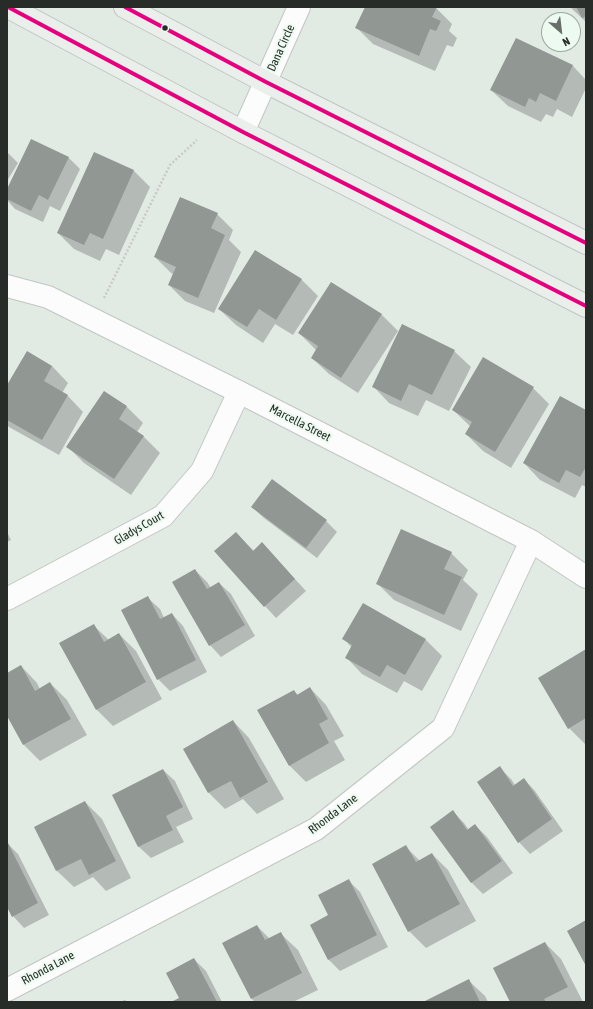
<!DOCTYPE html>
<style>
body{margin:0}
#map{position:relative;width:593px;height:1009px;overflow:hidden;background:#e2eae4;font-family:"Asap Condensed",sans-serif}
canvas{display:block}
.frame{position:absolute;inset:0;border:8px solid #272c28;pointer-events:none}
.north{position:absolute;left:541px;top:12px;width:40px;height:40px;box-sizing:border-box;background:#ecfaf0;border:1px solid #9da8a0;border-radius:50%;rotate:152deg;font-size:11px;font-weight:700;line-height:16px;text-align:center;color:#272c28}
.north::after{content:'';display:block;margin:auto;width:14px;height:18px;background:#686e6a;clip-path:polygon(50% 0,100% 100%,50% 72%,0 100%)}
</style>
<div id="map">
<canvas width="593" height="1009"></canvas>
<div class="frame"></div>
<div class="north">N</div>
</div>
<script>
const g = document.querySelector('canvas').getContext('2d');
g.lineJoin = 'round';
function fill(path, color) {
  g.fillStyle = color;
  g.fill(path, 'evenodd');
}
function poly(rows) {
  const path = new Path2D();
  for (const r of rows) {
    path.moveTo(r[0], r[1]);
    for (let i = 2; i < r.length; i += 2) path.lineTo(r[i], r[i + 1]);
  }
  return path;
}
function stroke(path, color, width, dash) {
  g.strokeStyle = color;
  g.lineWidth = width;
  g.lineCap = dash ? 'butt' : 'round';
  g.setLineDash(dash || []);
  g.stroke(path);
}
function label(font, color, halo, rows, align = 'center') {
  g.font = font + ' "Asap Condensed",sans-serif';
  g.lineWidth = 4;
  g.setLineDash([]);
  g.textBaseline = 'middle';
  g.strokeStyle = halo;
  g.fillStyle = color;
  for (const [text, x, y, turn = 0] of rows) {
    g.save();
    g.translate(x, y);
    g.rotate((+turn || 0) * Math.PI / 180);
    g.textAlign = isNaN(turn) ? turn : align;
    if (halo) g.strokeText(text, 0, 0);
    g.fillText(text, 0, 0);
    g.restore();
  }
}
const shadow = poly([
 [366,7,433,7,436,8,452,24,449,31,457,38,453,47,447,45,435,71,373,44,357,28],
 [570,7,586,7,586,22],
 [516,39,573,66,586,80,586,88,572,117,557,109,553,117,546,114,541,122,508,106,491,90],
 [32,140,69,158,80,169,60,211,50,206,43,222,15,209,7,200,7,191],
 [7,152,18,163,7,181],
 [95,153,134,171,150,187,119,255,106,249,100,261,74,249,58,233],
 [217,214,233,230,229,240,241,252,214,313,185,301,169,285,173,274,171,273,155,257],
 [302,280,318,296,293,335,275,324,263,343,236,325,219,309],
 [381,314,398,331,358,393,329,374,312,358,317,351,299,333],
 [454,351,471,367,449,411,426,400,418,416,389,403,373,386],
 [27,352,52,366,68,383,62,393,67,395,83,412,59,455,9,427,7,425,7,387],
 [533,388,549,404,511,468,483,451,466,434,471,427,453,410],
 [104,392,127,407,143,423,137,432,143,436,160,453,131,495,84,463,67,446],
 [586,411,586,487,582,485,575,498,540,480,524,463],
 [252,507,326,521,337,532,317,558,264,518],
 [402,531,451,553,468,570,463,580,478,594,461,631,394,600,378,584],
 [7,532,11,540,7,542],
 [236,533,254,551,273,555,306,591,276,618,265,606],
 [195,570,207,582,211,588,219,583,231,594,255,636,221,657,210,645],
 [148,598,160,609,164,618,172,614,183,626,207,672,170,691,158,679],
 [93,625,109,640,119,634,136,651,162,699,113,726,97,710,60,643],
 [344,639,426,640,442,656,422,691,404,681,397,693,362,674,346,657,352,648],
 [586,650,586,745,569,728],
 [21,666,37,683,40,689,50,683,67,700,87,735,40,761,24,745,7,714,7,674],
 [310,688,326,705,344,736,334,741,345,760,306,782,289,765,294,691,298,695],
 [233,721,249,738,284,799,257,814,243,799,225,809,209,793,184,749],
 [500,768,511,779,515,785,524,779,535,791,563,831,530,854,519,842,478,782],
 [163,770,175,781,193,819,176,827,184,842,151,858,139,847,113,795],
 [85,802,102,819,131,878,106,891,93,877,74,887,57,871,35,827],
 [453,812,464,823,469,830,475,825,487,837,513,873,483,894,472,883,431,827],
 [7,843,18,854,49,915,24,928,13,916,7,905],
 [406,847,420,861,432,854,448,870,476,921,426,948,409,931,373,865],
 [348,880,360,892,388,947,340,971,329,960,311,925,330,916],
 [257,926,270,939,281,934,298,950,318,990,293,1002,255,1002,252,999],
 [545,943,561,959,583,1002,511,1002],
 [194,959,206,971,222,1002,173,1002,180,998],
 [468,980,485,996,488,1002,425,1002],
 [125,1000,127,1002,120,1002]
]);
const building = poly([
 [365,7,437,7,432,17,441,21,436,31,430,29,419,56,355,28],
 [576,7,586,7,586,16,582,18],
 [516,38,573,65,556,101,540,93,536,102,529,98,525,107,490,90],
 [31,139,69,157,48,200,39,195,31,211,7,199,7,189],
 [94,152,134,170,103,239,90,233,84,245,57,233],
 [180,197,218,213,211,228,225,235,198,298,168,285,176,267,154,257],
 [255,250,302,279,276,320,259,309,247,327,218,309],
 [331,282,382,314,341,378,311,358,318,346,298,333],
 [402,324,455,350,432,395,409,384,401,401,372,387],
 [27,351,52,366,44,381,68,395,42,440,7,420,7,385],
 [483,357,534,387,495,452,465,434,472,422,452,410],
 [104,391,127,406,119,419,144,436,114,479,66,447],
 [560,396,586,410,586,467,580,477,566,470,559,483,523,463],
 [272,479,327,520,306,548,251,507],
 [401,529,452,552,444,569,462,577,444,615,376,584],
 [236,532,253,551,262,542,295,579,264,607,214,551],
 [195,569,207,589,219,582,245,625,209,646,172,582],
 [148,596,160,619,172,613,196,660,157,680,121,610],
 [363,603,426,639,405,675,387,665,380,677,345,658,352,645,342,639],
 [94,624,104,642,119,633,146,682,96,710,59,643],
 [586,649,586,718,568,729,538,678],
 [21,665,35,691,50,682,71,719,23,745,7,716,7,673],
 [310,687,328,719,319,724,329,743,289,766,257,710,294,690,297,695],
 [233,720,268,782,240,798,231,781,208,793,183,749],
 [500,766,513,786,524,778,552,819,518,843,477,782],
 [163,769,183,807,166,816,173,830,138,847,112,795],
 [85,801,116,861,89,875,81,859,56,871,34,827],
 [453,810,467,830,475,824,502,861,471,883,430,827],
 [7,841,38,903,12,917,7,907],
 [406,845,416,862,432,853,460,904,408,932,372,864],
 [349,879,377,935,328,960,310,925,328,915,318,895],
 [586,920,586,966,567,931],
 [257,925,265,940,281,932,302,973,251,999,222,943],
 [545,942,568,987,544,999,546,1002,510,1002,493,968],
 [194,958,217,1002,171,1002,179,998,166,973],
 [469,979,480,1002,423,1002]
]);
const path = poly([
 [104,298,170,165,197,140]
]);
const minor = poly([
 [243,132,299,7],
 [7,286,48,297,239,392,531,541,586,577],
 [7,599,163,516,202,471,239,392],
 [7,990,316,829,443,728,531,541]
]);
const secondary = poly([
 [8,7,243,132,586,306],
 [125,7,266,82,586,243]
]);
const bus1 = poly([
 [8,7,243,132,586,306],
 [125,7,266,82,586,243]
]);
const markers = [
 [165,28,3.5,"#272c28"]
];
const streetNames = [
 ["Dana Circle",281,48,-66],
 ["Marcella Street",300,423,27],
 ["Gladys Court",139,528,-30],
 ["Rhonda Lane",333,814,-37],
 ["Rhonda Lane",48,968,-28]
];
fill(shadow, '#0003');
fill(building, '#919793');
stroke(minor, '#c1c7c2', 24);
stroke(secondary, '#c1c7c2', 24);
stroke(path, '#c8cac8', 2.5, [2, 2]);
stroke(minor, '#fbfcfb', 22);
stroke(secondary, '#eaefec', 22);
stroke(bus1, '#e5007d', 4);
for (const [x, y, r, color] of markers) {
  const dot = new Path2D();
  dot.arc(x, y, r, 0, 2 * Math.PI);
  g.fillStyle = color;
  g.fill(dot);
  stroke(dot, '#ecfaf0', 1.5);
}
label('12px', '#272c28', '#ecfaf0', streetNames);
</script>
